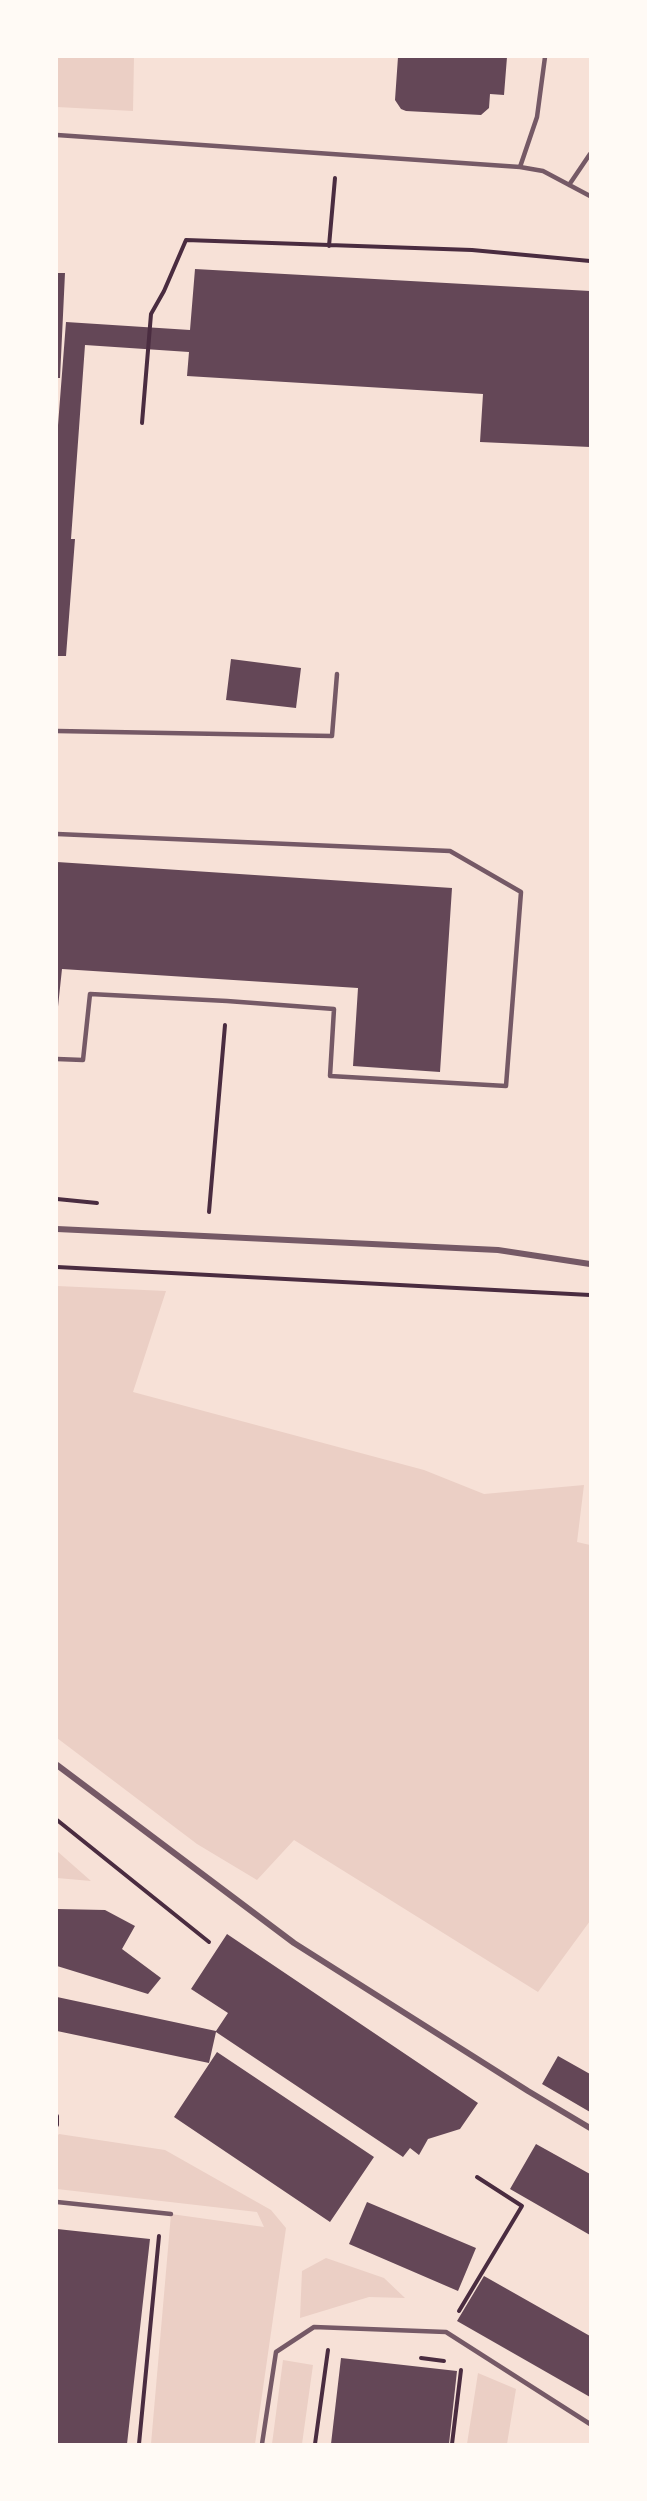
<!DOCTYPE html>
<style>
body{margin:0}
#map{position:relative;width:647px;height:2501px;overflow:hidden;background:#f7e1d7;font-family:Inter,sans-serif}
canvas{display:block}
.frame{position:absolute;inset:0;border:58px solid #fffaf5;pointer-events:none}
</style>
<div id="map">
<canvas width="647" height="2501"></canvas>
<div class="frame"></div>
</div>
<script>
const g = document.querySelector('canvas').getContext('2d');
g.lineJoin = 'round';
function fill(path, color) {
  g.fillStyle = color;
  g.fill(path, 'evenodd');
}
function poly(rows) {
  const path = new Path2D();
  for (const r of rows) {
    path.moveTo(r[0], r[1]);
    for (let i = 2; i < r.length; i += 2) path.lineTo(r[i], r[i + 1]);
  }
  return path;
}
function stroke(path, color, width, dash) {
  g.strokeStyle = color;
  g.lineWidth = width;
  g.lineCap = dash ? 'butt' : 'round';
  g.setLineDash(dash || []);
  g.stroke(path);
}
const green = poly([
 [57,57,134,57,133,111,57,107],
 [57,1286,166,1291,133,1392,424,1470,484,1494,584,1485,577,1542,590,1545,590,1921,538,1992,294,1840,257,1880,197,1844,57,1738],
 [57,1851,91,1881,57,1878],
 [59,2134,165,2150,271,2210,286,2228,255,2444,151,2444,171,2214,264,2227,257,2212,57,2189,57,2136],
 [326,2258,384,2278,405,2298,369,2297,300,2318,302,2271],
 [283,2360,313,2365,302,2444,272,2444],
 [478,2373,516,2389,507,2444,467,2444]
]);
const building = poly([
 [398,57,507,57,504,95,490,94,489,108,481,115,406,111,401,109,395,100],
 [195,269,590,291,590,447,480,442,483,394,187,376,189,352,85,345,71,539,75,539,66,656,57,656,57,438,66,322,190,330],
 [57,273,65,273,60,378,57,378],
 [231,659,301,668,296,708,226,700],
 [57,862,452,888,440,1072,353,1066,358,988,62,969,57,1016],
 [57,1909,105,1910,135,1926,122,1949,161,1978,148,1994,57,1966],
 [227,1934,478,2103,460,2129,428,2139,419,2155,410,2148,403,2157,216,2032,209,2063,57,2031,57,1997,216,2031,228,2013,191,1989],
 [217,2052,374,2157,330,2222,174,2117],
 [558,2056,590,2074,590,2112,542,2084],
 [536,2144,590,2174,590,2235,510,2189],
 [367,2202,476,2248,458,2291,349,2244],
 [57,2229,150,2239,127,2444,57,2444],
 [484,2276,590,2336,590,2397,457,2321],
 [341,2358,457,2371,449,2444,331,2444]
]);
const path = poly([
 [329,246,335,178],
 [142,423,151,314,164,291,186,240,472,250,590,261],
 [57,1199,97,1203],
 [209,1212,225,1025],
 [57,1267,590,1295],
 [57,1820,209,1942],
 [57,2116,57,2125],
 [459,2311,522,2206,477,2177],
 [421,2358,444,2361],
 [139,2444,159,2236],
 [315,2444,328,2350],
 [452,2444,461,2370]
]);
const service = poly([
 [57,135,520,167,543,171,590,196],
 [520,167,537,117,545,57],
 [569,185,590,154],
 [57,731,332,736,337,674],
 [57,834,450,851,521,892,506,1086,330,1076,334,1009,227,1001,90,994,83,1060,57,1059],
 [57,2202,171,2214],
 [262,2444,276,2352,314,2327,446,2332,590,2424]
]);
const minor = poly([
 [57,1229,498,1250,590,1264],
 [57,1765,294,1943,528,2091,590,2128]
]);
fill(green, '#ebcfc5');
fill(building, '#644757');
stroke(path, '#4a2c40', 4);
stroke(service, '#755966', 4.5);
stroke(minor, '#755966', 6);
</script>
